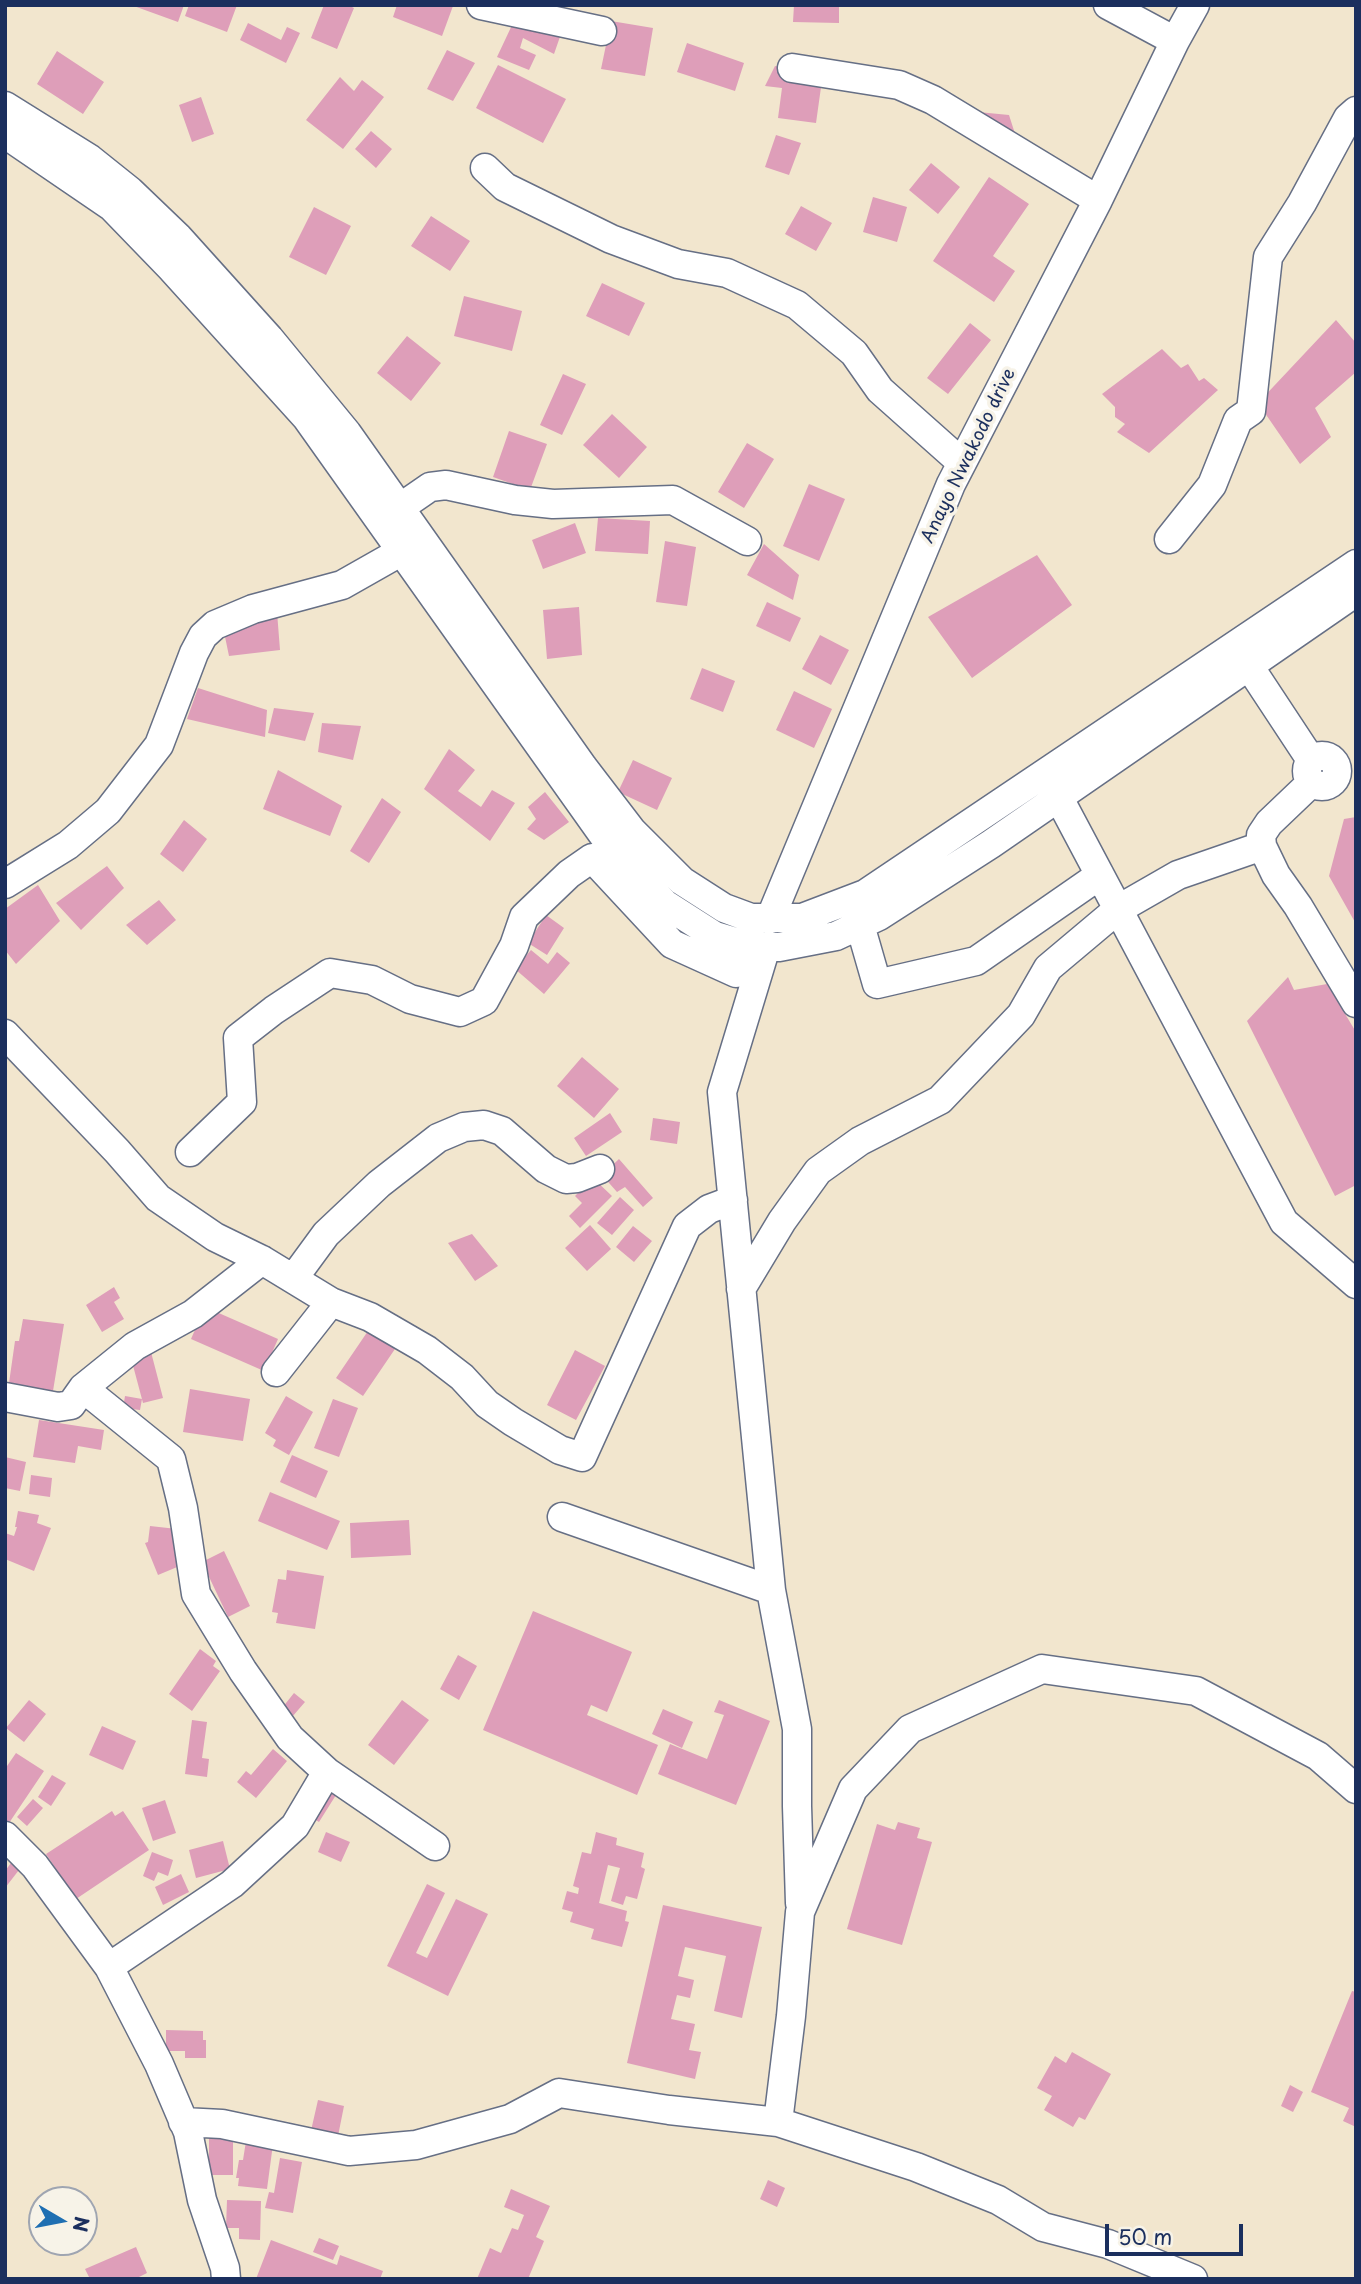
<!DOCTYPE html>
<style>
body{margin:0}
#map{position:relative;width:1361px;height:2284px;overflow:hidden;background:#f2e6ce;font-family:"Playpen Sans",sans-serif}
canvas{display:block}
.frame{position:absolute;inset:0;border:7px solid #1b2f5e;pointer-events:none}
.north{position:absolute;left:28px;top:2186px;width:70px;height:70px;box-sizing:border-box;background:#f7f3e8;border:2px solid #9fa5b1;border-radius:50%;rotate:100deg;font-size:19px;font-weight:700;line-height:28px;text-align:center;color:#1b2f5e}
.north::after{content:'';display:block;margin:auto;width:24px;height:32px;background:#1f6fb2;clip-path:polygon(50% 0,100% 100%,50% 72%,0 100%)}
.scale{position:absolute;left:1105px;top:2224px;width:138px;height:32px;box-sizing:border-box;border:4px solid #1b2f5e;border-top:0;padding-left:9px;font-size:21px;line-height:24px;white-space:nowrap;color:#1b2f5e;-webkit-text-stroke:5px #f7f3e8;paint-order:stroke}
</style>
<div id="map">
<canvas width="1361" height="2284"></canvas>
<div class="frame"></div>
<div class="north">N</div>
<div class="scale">50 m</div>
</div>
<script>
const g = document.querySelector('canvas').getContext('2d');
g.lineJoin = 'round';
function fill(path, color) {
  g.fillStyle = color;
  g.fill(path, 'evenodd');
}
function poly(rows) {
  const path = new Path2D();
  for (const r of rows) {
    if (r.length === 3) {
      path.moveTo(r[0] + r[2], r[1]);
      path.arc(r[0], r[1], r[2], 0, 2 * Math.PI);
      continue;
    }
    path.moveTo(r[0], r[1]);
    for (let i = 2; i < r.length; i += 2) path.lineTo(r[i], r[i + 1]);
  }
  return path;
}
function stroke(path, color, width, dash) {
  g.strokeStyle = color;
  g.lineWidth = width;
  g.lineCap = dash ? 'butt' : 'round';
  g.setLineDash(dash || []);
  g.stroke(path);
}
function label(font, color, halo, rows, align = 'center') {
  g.font = font + ' "Playpen Sans",sans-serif';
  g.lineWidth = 7;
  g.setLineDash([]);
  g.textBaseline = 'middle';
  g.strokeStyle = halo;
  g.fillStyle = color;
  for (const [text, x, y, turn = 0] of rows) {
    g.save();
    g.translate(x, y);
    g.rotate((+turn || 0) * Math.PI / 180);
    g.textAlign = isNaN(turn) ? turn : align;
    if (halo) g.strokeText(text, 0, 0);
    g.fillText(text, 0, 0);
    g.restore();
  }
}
const building = poly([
 [131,5,184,5,178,22],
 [189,5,237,5,227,32,185,16],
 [324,5,348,5,354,8,337,49,311,38],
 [397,5,450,5,453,6,442,36,393,17],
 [794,5,839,5,839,23,793,22],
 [611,21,653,28,645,76,601,69],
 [248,23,281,40,287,27,300,33,286,63,240,40],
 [513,23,562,31,554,54,523,38,520,48,536,55,529,70,497,57],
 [687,43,744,63,735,91,677,72],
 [447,50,475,63,453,101,427,89],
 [57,51,104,82,83,114,37,84],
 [498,65,566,99,543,143,476,108],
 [775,66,823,73,816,123,778,118,782,88,765,86],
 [340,77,354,91,362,80,384,97,343,149,306,120],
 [201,97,214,134,192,142,179,105],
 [978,112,1009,115,1017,140],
 [371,131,392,149,376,168,355,149],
 [776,135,801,143,789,175,765,167],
 [931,163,960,187,938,214,909,190],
 [989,177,1029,204,993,256,1015,271,994,302,933,261],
 [873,197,907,207,897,242,863,232],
 [801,206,832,223,816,251,785,234],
 [314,207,351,226,326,275,289,257],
 [431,216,470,241,450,271,411,246],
 [602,283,645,303,629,336,586,316],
 [464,296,522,311,512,351,454,336],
 [1336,320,1356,343,1356,372,1315,408,1331,437,1300,464,1258,403],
 [970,323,991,340,948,394,927,378],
 [407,336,441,363,411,401,377,373],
 [1162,349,1181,368,1188,364,1199,381,1204,378,1218,390,1149,453,1117,432,1125,424,1115,417,1115,407,1102,394],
 [563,374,586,384,562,435,540,425],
 [612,414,647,447,619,478,583,445],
 [509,431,547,444,530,490,493,477],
 [747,443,774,459,744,508,718,492],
 [809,484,845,499,819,561,783,546],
 [598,518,650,521,648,554,595,551],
 [575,523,586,553,543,569,532,540],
 [665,541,696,547,687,606,656,602],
 [764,544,799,575,793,600,747,575],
 [1037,555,1072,605,972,678,928,617],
 [767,602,801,618,790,642,756,626],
 [579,607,582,655,547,659,543,610],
 [277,612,280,650,229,656,223,627],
 [820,635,849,650,831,685,802,669],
 [702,668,735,681,723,712,690,699],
 [198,688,267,710,265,737,187,719],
 [794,691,832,709,814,748,776,730],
 [274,708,314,713,305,741,268,733],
 [322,723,361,726,353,760,318,752],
 [449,749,475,770,458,791,481,807,492,790,515,803,490,841,424,789],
 [633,760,672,778,657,810,618,792],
 [278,770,342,806,330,836,263,809],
 [545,792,569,822,544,840,527,829,536,819,528,807],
 [382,798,401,812,369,863,350,851],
 [1356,817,1356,924,1329,876,1344,819],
 [184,820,207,839,183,872,160,854],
 [107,866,124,888,81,930,56,903],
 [38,885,60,921,16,964,5,950,5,909],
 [159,900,176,920,147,945,126,925],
 [546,915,564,928,547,955,528,943],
 [531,950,548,964,557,952,570,963,544,994,515,969],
 [1288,977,1294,990,1327,984,1356,1032,1356,1185,1335,1196,1247,1021],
 [582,1057,619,1089,594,1118,557,1086],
 [610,1113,622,1132,586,1156,574,1138],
 [653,1118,680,1122,677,1144,650,1140],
 [619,1159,653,1198,643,1207,625,1187,617,1192,602,1175],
 [593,1178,612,1196,580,1228,569,1216,582,1203,575,1196],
 [620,1197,634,1210,612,1235,597,1223],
 [590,1225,611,1249,587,1271,565,1248],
 [633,1226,652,1241,634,1262,616,1247],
 [472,1234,498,1266,475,1281,448,1243],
 [114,1287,120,1298,114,1302,124,1319,102,1332,86,1305],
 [205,1307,278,1339,264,1371,191,1339],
 [23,1319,64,1324,52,1397,8,1390,15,1341,19,1341],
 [370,1328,397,1346,363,1396,336,1378],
 [575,1350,605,1366,576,1420,547,1405],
 [151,1352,163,1398,143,1403,131,1358],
 [190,1389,250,1399,243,1441,183,1432],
 [125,1396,142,1399,140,1410,123,1408],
 [286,1396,313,1412,289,1455,273,1446,276,1440,265,1433],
 [333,1399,358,1408,339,1457,314,1448],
 [39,1420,104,1430,101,1450,78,1446,75,1463,33,1457],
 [292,1455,328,1471,316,1498,280,1482],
 [5,1457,26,1462,20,1491,5,1488],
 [31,1475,52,1478,50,1497,29,1494],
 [270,1492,340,1521,327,1550,258,1521],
 [18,1511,39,1515,37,1523,51,1528,34,1571,5,1559,5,1533,14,1536,17,1527,15,1527],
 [409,1520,411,1555,351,1558,350,1523],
 [150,1526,177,1529,175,1548,182,1565,158,1575,145,1543,148,1542],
 [224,1551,250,1606,228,1617,202,1562],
 [287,1570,324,1576,315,1629,276,1623,278,1613,272,1612,278,1579,286,1580],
 [533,1611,632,1652,607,1712,591,1705,587,1715,658,1745,637,1795,483,1730],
 [200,1649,216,1661,213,1666,220,1671,192,1711,169,1694],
 [458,1655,477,1666,459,1700,440,1689],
 [294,1693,305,1702,292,1717,282,1708],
 [29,1700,46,1714,24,1742,6,1728],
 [402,1700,429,1720,394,1765,368,1745],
 [719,1700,770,1721,736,1805,658,1774,670,1744,707,1759,724,1715,714,1712],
 [663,1709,693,1722,682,1748,652,1734],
 [192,1720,207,1722,202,1758,209,1759,207,1777,185,1774],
 [102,1726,136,1741,123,1770,89,1755],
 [273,1749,287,1761,256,1798,237,1782,246,1771,251,1775],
 [16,1753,44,1771,9,1823,5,1820,5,1769],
 [52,1775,66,1783,51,1806,38,1797],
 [328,1789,336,1795,319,1822,311,1817],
 [33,1799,43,1808,27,1826,17,1817],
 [165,1800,176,1833,153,1841,142,1808],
 [112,1811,115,1816,123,1811,149,1850,76,1899,46,1854],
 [898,1822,920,1828,917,1838,932,1842,902,1945,847,1929,877,1824,895,1830],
 [326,1832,350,1842,341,1862,318,1852],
 [596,1832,617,1838,616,1845,644,1853,641,1867,645,1869,637,1899,626,1896,623,1905,611,1901,620,1868,608,1865,599,1903,627,1911,625,1921,629,1922,622,1947,591,1939,594,1929,570,1922,573,1912,562,1909,567,1891,578,1894,579,1888,573,1886,582,1852,591,1854],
 [223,1841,230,1869,196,1878,189,1850],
 [152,1852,173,1860,168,1876,158,1872,154,1881,143,1876],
 [11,1863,19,1870,5,1888,5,1871],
 [181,1874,189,1892,163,1905,155,1887],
 [427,1884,445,1893,416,1953,427,1958,456,1899,488,1914,448,1996,387,1966],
 [663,1905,762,1927,742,2018,714,2011,726,1956,685,1947,678,1976,694,1980,690,1998,677,1995,671,2019,695,2024,689,2050,701,2052,695,2079,627,2063],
 [1352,1991,1356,1992,1356,2127,1343,2121,1349,2108,1311,2092],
 [166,2030,203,2031,203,2040,206,2040,206,2058,185,2058,185,2051,166,2051],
 [1072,2052,1111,2074,1085,2120,1079,2117,1073,2127,1044,2110,1052,2096,1037,2088,1055,2056,1066,2063],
 [1290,2085,1303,2092,1293,2112,1281,2106],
 [318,2100,344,2106,337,2141,310,2135],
 [209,2135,233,2135,233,2175,201,2175,200,2158,209,2158],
 [246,2141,273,2144,267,2189,238,2186,239,2178,236,2178,239,2160,243,2160],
 [280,2158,302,2162,293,2213,265,2208,269,2192,274,2193],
 [768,2180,785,2188,777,2207,760,2199],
 [511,2189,550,2206,536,2237,544,2241,528,2279,477,2279,490,2248,501,2253,512,2228,518,2230,524,2215,504,2207],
 [227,2200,261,2201,260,2240,239,2239,239,2228,226,2228],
 [319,2238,339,2246,333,2260,313,2252],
 [271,2240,337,2265,340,2255,383,2271,380,2279,256,2279],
 [136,2247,147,2273,135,2279,90,2279,85,2269]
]);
const minor = poly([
 [481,5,602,31],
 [1108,5,1175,41],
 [792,68,899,85,933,100,1098,200],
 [5,106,90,159,130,191,178,237,269,338,347,433,583,767,632,831,682,881,724,908,751,918,802,918,865,894,1356,564],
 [5,134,112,207,172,269,306,417,613,849,665,904,715,936,745,945,779,947,836,936,879,916,991,844,1356,592],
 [485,168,505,187,611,239,678,264,727,273,797,305,854,353,880,390,962,463],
 [401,507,430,487,446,485,515,500,553,504,673,500,747,541],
 [1169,539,1212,485,1238,420,1251,411,1268,257,1302,203,1348,118,1356,111],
 [1249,666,1311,760],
 [1322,771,15],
 [1312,782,1269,823,1261,835,1262,846,1276,875,1298,906,1356,1003],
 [1059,798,1284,1222,1356,1284],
 [5,884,68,845,108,811,159,745,194,653,203,636,215,625,253,609,342,585,402,551],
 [770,919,951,484,1098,200,1175,41,1195,5],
 [860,925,877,984,976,961,1100,875],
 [766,947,722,1092,771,1590,797,1729,797,1806,800,1903],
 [5,1034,117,1151,158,1198,215,1237,262,1260,331,1302,370,1317,427,1350,462,1377,487,1404,513,1422,560,1450,582,1457,687,1226,709,1209,733,1200],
 [190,1152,242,1102,238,1038,274,1010,330,973,372,980,410,999,460,1012,484,1001,514,946,524,917,569,874,592,858,672,944,736,973,745,945],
 [293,1279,326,1234,379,1184,438,1138,464,1127,484,1125,502,1131,546,1169,566,1179,577,1178,600,1169],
 [741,1289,782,1221,818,1171,860,1141,940,1100,1021,1015,1048,968,1117,910,1178,875,1262,846],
 [276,1372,331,1302],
 [83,1388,171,1459,183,1508,196,1594,243,1671,290,1738,327,1772,435,1846],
 [5,1397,58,1407,71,1405,83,1388,135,1346,193,1314,262,1260],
 [562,1517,771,1590],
 [5,1836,35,1866,109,1967,159,2064,188,2132,202,2200,225,2268,226,2279],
 [109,1967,232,1884,295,1826,327,1772],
 [183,2122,222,2124,349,2151,416,2145,510,2119,559,2093,669,2110,778,2122],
 [1193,2279,1108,2244,1043,2227,998,2200,916,2167,778,2122,791,2016,800,1912,853,1789,910,1729,1042,1669,1196,1691,1318,1756,1356,1789]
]);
const streetNames = [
 ["Anayo Nwakodo drive",969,456,-64]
];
fill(building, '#de9eb9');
stroke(minor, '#666f85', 31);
stroke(minor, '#fff', 28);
label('18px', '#1b2f5e', '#f7f3e8', streetNames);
</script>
